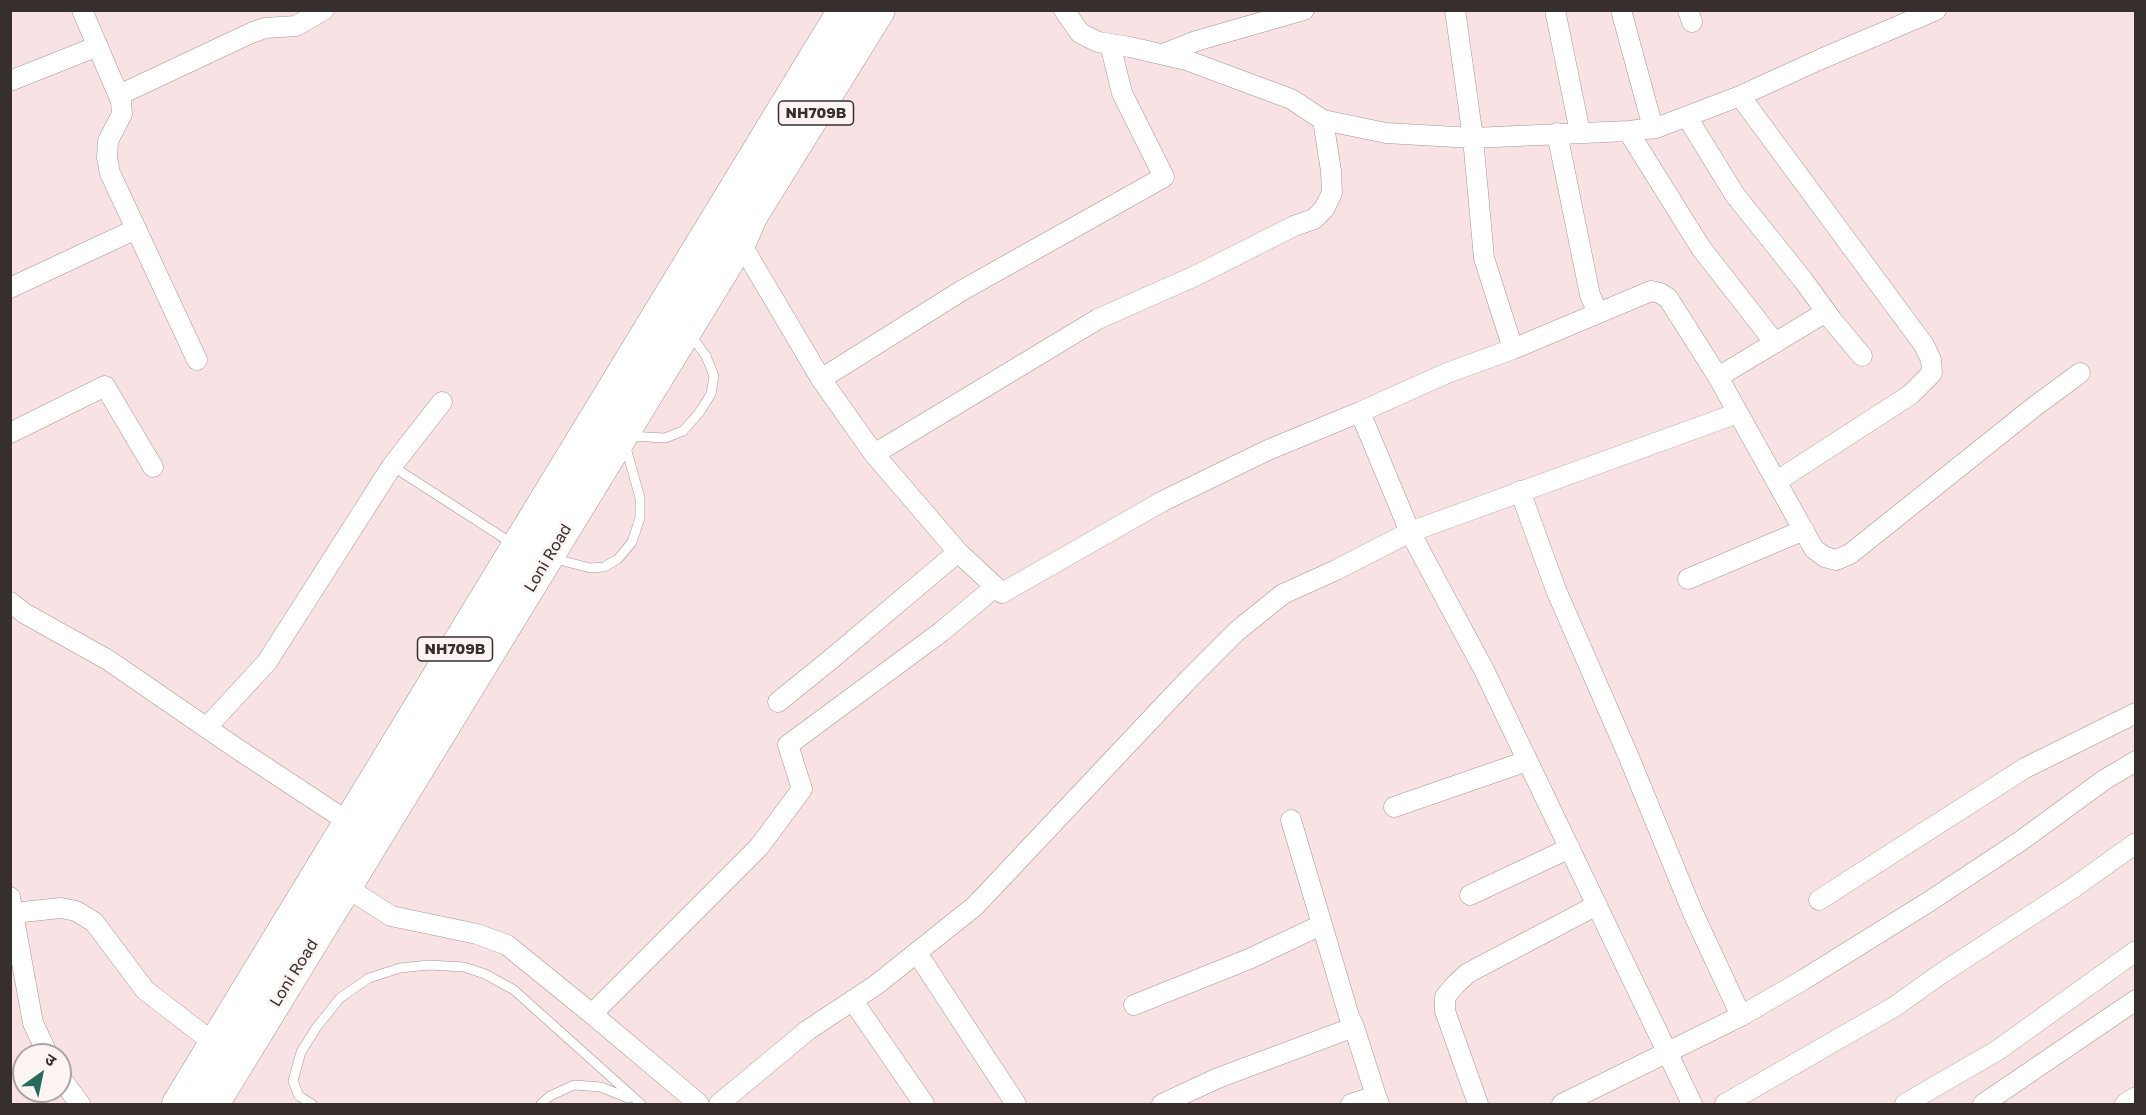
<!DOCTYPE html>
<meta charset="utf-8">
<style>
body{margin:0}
#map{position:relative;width:2146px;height:1115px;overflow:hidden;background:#f9e2e3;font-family:"Golos Text","Noto Sans Devanagari",sans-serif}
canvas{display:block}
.frame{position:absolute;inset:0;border:12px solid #372e2e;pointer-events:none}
.north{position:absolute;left:12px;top:1043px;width:60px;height:60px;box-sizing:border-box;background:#fcf3f3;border:2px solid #ada4a4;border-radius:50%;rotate:33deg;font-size:16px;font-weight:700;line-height:24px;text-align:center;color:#372e2e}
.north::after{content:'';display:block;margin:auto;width:21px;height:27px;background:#266b5e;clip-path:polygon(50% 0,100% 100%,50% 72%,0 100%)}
</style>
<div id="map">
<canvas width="2146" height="1115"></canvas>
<div class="frame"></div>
<div class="north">उ</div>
</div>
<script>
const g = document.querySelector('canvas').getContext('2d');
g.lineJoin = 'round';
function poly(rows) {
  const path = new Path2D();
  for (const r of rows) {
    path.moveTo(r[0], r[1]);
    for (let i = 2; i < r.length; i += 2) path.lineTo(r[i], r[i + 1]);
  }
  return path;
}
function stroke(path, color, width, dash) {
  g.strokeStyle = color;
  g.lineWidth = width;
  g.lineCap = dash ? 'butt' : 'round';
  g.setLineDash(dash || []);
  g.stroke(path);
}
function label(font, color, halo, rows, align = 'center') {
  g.font = font + ' "Golos Text",sans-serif';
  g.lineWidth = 5;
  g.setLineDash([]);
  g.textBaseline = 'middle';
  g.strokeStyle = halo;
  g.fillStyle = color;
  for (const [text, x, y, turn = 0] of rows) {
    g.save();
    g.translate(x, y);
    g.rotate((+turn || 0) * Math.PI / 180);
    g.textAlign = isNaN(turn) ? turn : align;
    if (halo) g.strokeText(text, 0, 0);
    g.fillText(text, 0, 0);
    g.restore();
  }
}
const service = poly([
 [629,436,665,438,683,431,699,413,711,394,714,376,706,356,690,334],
 [392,466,513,544],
 [552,558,590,568,604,567,618,559,632,542,640,518,640,498,625,444],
 [312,1104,299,1096,293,1081,301,1052,316,1028,340,998,369,978,400,968,429,965,464,967,485,974,514,990,641,1104],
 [541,1104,550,1096,574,1085,601,1087,628,1098]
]);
const minor = poly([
 [82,10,121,101,122,114,108,141,107,158,110,173,197,360],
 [1064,10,1080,33,1098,42,1130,47,1186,60,1291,99,1323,120,1386,133,1473,138,1628,131,1656,128,1740,96,1821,59,1936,10],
 [1455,10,1473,138,1484,258,1513,349],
 [1555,10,1580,132],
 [1621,10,1653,128],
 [1688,10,1692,22],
 [1163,54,1196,41,1304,10],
 [10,81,98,46],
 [119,95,251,33,265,28,296,26,324,10],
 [1740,96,1924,345,1931,360,1932,373,1910,395,1777,481],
 [1687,117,1735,195,1803,280,1832,320,1862,356],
 [1628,131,1701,248,1775,343],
 [1557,133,1590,295,1598,313],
 [740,242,821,379,874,454,958,552,1002,593,1163,501,1268,450,1360,412],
 [10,288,136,229],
 [1718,377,1826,312],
 [821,379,961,291,1164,177,1122,93,1110,44],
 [10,433,105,386,153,467],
 [874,454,1098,319,1195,276,1294,226,1314,219,1324,209,1332,193,1331,171,1323,120],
 [1520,491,1556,590,1628,755,1693,913,1741,1016],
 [1688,579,1804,530],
 [10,602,24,613,108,660,236,748,350,823],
 [778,702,830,660,958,552],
 [207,727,267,662,392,466,442,402],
 [1394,807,1527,761],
 [346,887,391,916,477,934,507,945,592,1014,699,1104],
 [1470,895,1570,848],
 [10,897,33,1023,48,1055],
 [1819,900,2025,768,2136,713],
 [13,913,61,908,76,911,94,922,145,990,215,1044],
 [917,953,1016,1104],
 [853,1001,924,1104],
 [1134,1005,1249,959,1321,925],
 [592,1014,759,847,802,789,788,745,941,632,995,587],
 [1354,1027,1376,1096],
 [60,1077,80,1104],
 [719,1104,808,1030,876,985,975,906,1187,681,1237,631,1283,594,1336,570,1410,532,1738,413],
 [1162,1104,1218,1078,1354,1027,1349,1016,1291,820],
 [1351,1104,1376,1096,1379,1104],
 [1478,1104,1445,1011,1445,997,1455,985,1468,973,1597,905],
 [1562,1104,1741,1016,1803,980,1930,901,2022,840,2104,780,2136,761],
 [1692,1104,1484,670,1410,532,1360,412,1447,373,1513,349,1651,291,1660,293,1668,298,1718,377,1814,549,1825,557,1836,560,1850,554,2034,407,2080,373],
 [1725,1104,1894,1007,1939,975,2073,888,2136,843],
 [1905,1104,1998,1050,2136,951],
 [1983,1104,2136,1000],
 [2125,1104,2136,1097]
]);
const trunk = poly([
 [178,1104,844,10],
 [213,1104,740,242,752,215,879,10]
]);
const shields = [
 [816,113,75],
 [455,649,75]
];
const shieldNames = [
 ["NH709B",816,113],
 ["NH709B",455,649]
];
const streetNames = [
 ["Loni Road",548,558,-59],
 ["Loni Road",294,973,-58]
];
stroke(service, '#a99394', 10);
stroke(minor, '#a99394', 21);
stroke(trunk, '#a99394', 33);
stroke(service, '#fff', 9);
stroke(minor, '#fff', 20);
stroke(trunk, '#fff', 32);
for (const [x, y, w] of shields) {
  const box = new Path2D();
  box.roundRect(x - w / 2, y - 12, w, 24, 4.5);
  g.fillStyle = '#fcf3f3';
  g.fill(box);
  stroke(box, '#372e2e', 1.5);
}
label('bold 15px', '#372e2e', null, shieldNames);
label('16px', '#372e2e', '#fcf3f3', streetNames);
</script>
